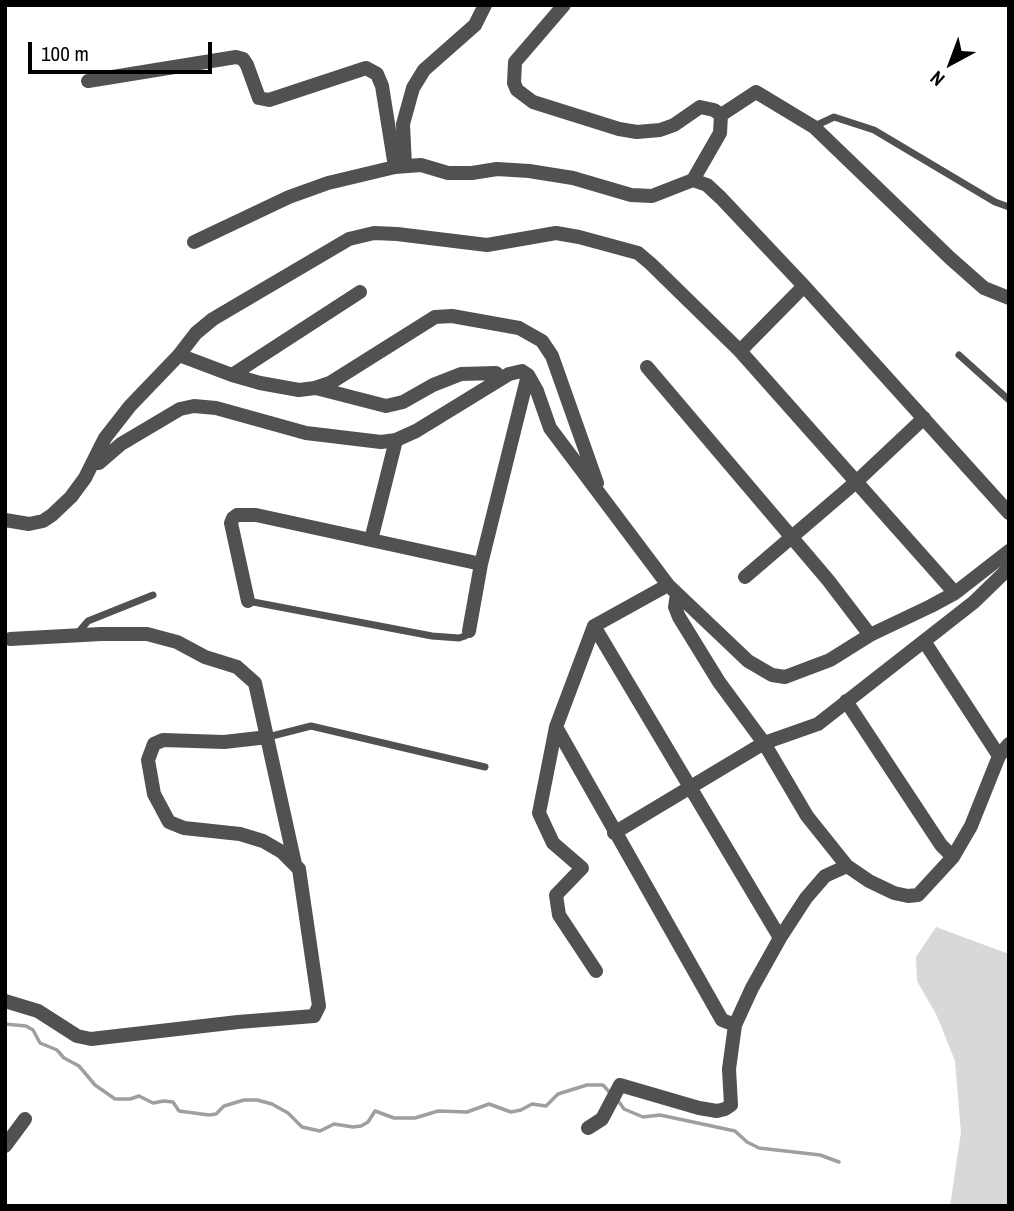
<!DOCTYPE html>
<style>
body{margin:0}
#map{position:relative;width:1014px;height:1211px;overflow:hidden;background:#fff;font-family:"Archivo Narrow",sans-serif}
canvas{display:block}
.frame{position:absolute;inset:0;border:7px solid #000;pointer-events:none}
.north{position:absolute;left:916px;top:28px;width:70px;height:70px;-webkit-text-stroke:5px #fff;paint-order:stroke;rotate:221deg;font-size:19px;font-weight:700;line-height:28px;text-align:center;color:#000}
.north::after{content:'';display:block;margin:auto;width:24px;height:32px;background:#000;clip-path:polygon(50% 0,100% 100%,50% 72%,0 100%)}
.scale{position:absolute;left:28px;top:42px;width:184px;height:32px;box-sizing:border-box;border:4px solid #000;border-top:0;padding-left:9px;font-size:21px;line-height:24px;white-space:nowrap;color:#000;-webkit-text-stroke:5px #fff;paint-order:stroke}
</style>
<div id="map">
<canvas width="1014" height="1211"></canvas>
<div class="frame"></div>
<div class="north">N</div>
<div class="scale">100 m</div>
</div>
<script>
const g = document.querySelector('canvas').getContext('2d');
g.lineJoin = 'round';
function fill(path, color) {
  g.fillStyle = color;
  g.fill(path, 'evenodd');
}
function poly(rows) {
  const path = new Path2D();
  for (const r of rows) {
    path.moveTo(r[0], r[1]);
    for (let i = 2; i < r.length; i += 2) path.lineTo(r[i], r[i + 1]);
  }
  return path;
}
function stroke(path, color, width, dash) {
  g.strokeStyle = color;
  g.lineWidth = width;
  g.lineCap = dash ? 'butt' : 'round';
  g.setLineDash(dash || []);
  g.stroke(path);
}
const green = poly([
 [936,927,1009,954,1009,1206,950,1206,961,1132,955,1061,937,1016,917,981,916,957]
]);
const stream = poly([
 [5,1024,26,1026,33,1030,40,1043,57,1050,64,1058,79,1066,95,1085,115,1099,130,1099,139,1096,153,1103,164,1101,173,1102,179,1111,209,1115,216,1114,224,1106,244,1100,257,1100,272,1104,288,1113,302,1127,320,1131,334,1124,353,1127,361,1126,368,1122,375,1111,394,1118,415,1118,438,1111,467,1112,489,1104,511,1112,521,1110,532,1104,546,1106,558,1094,587,1085,603,1085,611,1094],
 [617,1099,624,1109,643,1117,660,1115,735,1131,747,1142,759,1148,820,1155,839,1162]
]);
const service = poly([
 [815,126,834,117,874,130,995,202,1009,207],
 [959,355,1009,400],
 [248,601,432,636,459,638,465,636,468,631],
 [76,635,88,621,153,595],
 [268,737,311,726,485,767]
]);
const minor = poly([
 [564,5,515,62,514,83,517,90,533,102,619,129,637,132,660,130,674,125,700,107,714,110,721,115,720,133,693,180],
 [88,81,236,57,243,59,247,65,259,98,269,100,366,68,377,74,382,86,395,167],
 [721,115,756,92,814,127,950,258,984,288,1009,298],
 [405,166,403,124,413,88,424,70,475,25,485,5],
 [194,242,289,197,328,183,395,167,421,165,448,173,472,173,497,169,529,171,573,178,631,195,652,196,693,180,707,185,721,198,804,286,1009,513],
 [740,351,804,286],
 [179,355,232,375,260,383,299,390,315,388,330,383,435,317,452,316,519,328,542,341,552,356,597,483],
 [647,367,828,580,870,635],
 [232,375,360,292],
 [316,388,386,406,403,402,433,385,461,374,496,373,501,378],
 [93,462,99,463,121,444,180,409,194,406,216,408,306,433,381,442,396,440,416,431,509,374,522,371,528,375,537,391,550,428,668,585,748,661,772,675,785,677,830,660,870,635,931,606,955,593,1009,551],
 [5,520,29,524,43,521,52,515,71,497,85,478,105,438,130,406,179,355,196,333,213,319,349,239,374,233,397,234,487,245,556,233,579,237,638,253,651,264,740,351,955,593],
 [371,540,396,440],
 [745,577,856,482,924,418],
 [677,594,675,607,679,617,719,682,764,743,807,816,847,866,869,881,894,893,908,896,918,895,953,857,971,826,999,756,1009,744],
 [248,601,231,523,233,518,237,515,256,515,481,564],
 [594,626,780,938],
 [469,631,481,564,528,375],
 [10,639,101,634,147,634,177,642,205,657,237,667,255,683,295,864],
 [924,641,999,756],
 [846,701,941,845,953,857],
 [556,727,722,1020,735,1025],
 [614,833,764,743,818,724,974,602,1009,568],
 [596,971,559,915,556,895,582,868,553,843,539,813,556,727,594,626,668,585],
 [5,1001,38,1011,77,1036,91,1039,238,1022,314,1016,319,1006,299,869,282,852,263,841,240,834,184,828,169,822,154,794,148,760,154,744,163,740,224,742,268,737],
 [588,1128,602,1119,620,1085,699,1108,717,1111,725,1109,731,1105,729,1069,735,1025,752,988,780,938,806,898,825,876,847,866],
 [5,1146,25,1119]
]);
fill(green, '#d8d8d8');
stroke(stream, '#9f9f9f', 3.5);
stroke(service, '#515151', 7);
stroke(minor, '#515151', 14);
</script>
